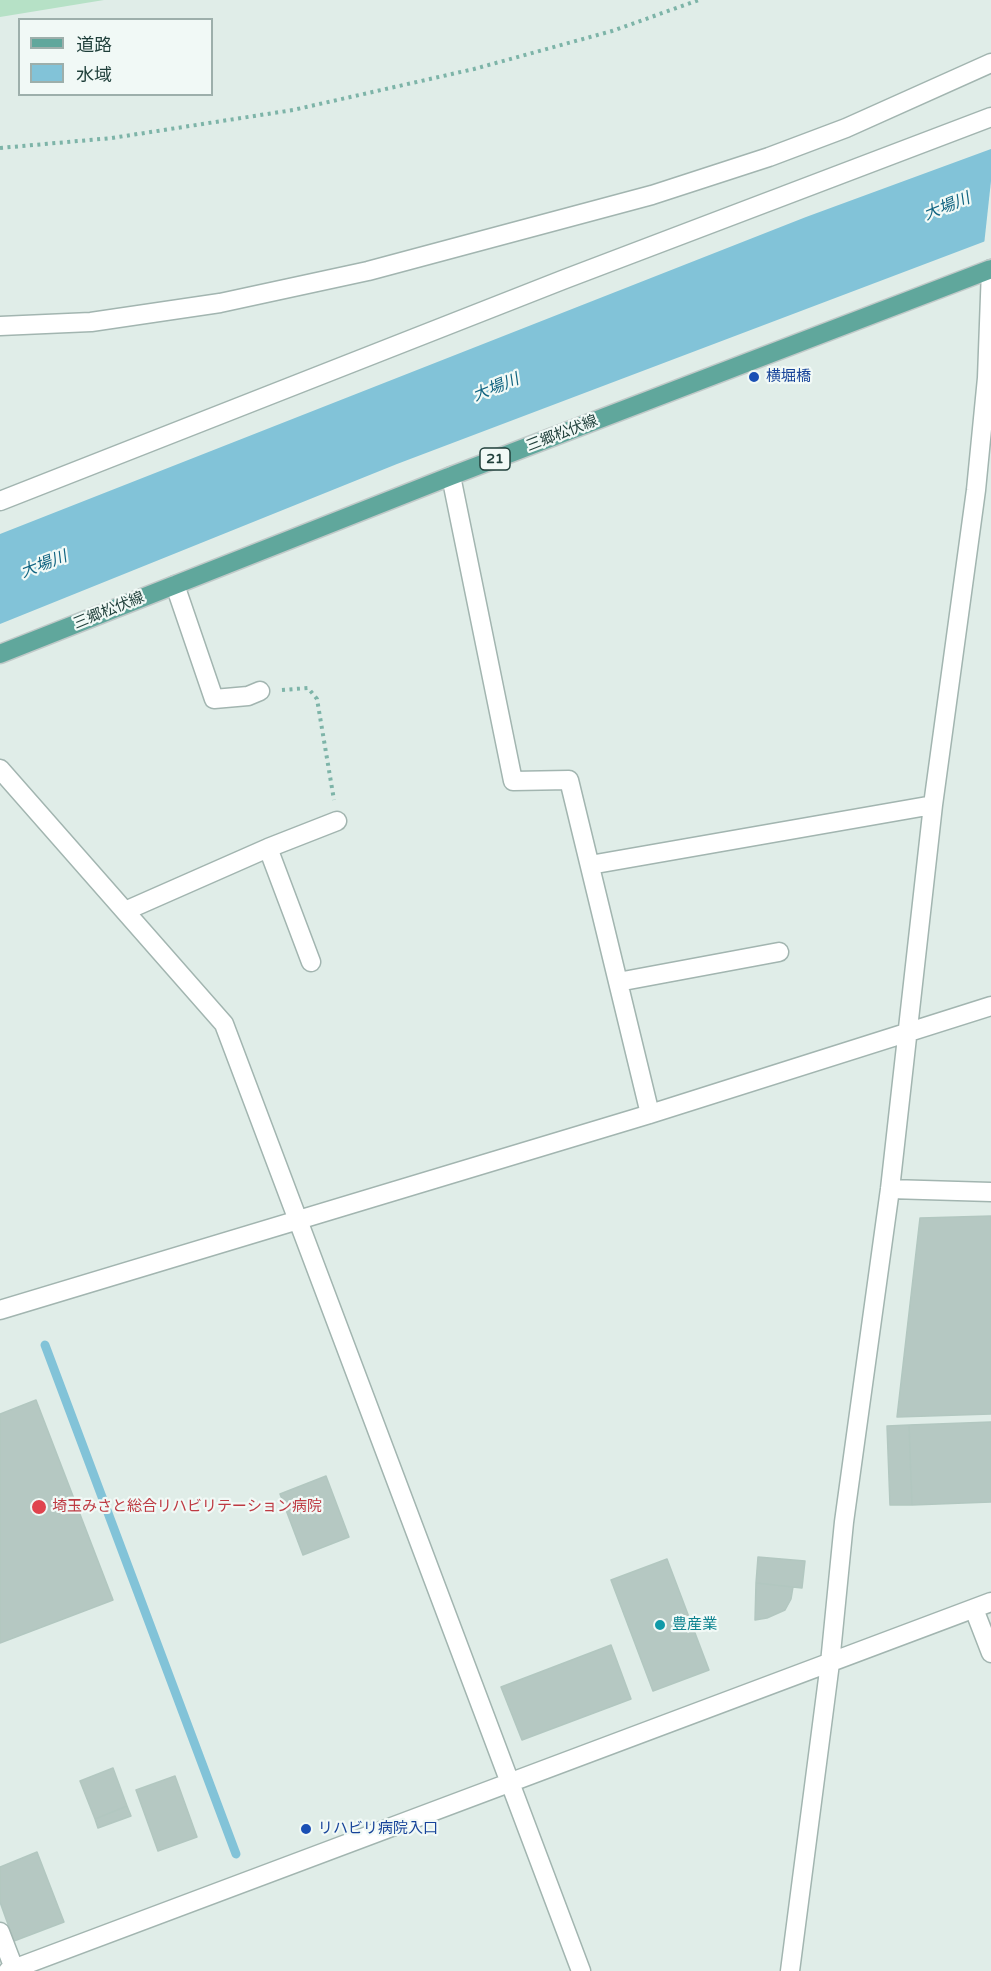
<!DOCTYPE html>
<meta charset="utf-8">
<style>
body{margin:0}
#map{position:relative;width:991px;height:1971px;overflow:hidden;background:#e0ede8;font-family:"Varela Round","Noto Sans JP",sans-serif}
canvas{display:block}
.legend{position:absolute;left:18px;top:18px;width:195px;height:78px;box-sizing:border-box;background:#f1f9f6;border:2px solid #9dafab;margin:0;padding:8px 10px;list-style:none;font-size:18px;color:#1f3f3a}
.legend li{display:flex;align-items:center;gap:12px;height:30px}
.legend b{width:30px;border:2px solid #9dafab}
</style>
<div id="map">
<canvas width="991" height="1971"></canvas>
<ul class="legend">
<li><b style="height:8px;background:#60a79c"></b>道路</li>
<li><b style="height:16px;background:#82c3d8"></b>水域</li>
</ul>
</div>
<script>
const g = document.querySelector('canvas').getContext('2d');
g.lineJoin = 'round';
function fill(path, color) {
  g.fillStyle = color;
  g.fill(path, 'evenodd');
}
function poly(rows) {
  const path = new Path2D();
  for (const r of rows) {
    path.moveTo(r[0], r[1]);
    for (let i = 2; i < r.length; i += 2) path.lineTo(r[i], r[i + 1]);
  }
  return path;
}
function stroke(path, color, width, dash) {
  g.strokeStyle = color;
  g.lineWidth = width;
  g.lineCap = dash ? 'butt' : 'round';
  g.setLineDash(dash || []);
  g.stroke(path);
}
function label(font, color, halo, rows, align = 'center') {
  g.font = font + ' "Varela Round","Noto Sans JP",sans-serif';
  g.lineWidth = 4.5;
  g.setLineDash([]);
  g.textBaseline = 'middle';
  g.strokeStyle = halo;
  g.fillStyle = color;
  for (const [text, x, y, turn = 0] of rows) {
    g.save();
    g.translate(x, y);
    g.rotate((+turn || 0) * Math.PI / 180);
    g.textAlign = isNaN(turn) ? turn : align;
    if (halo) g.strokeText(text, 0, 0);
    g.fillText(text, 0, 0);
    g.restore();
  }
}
const green = poly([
 [0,0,104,0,0,17]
]);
const water = poly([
 [991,149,991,239,397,464,0,624,0,534,806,217]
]);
const pier = poly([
 [991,181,991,242,984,245]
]);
const stream = poly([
 [45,1345,236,1854]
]);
const building = poly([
 [991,1216,991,1414,897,1417,920,1218,991,1216],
 [36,1400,113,1600,0,1643,0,1414,36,1400],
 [991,1422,991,1502,912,1505,909,1425,991,1422],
 [909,1425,912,1505,890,1505,887,1426,909,1425],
 [326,1476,349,1537,303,1555,280,1494,326,1476],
 [758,1557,805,1561,802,1588,756,1583,758,1557],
 [667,1559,709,1670,653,1691,611,1580,667,1559],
 [756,1583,793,1587,791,1599,785,1610,767,1618,755,1620,756,1583],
 [611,1645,631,1699,522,1740,501,1687,611,1645],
 [113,1768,127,1806,95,1819,80,1781,113,1768],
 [175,1776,197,1837,158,1851,136,1790,175,1776],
 [127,1806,131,1816,98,1828,95,1819,127,1806],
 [37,1852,64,1922,14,1941,0,1902,0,1867,37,1852]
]);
const path = poly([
 [0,148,112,138,293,110,474,69,612,31,699,0],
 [282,690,308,688,317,699,334,800]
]);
const minor = poly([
 [0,326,91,322,220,303,368,271,652,195,769,157,846,128,991,63],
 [451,476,513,781,569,780,650,1114],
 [0,501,565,279,991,117],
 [175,585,214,699,248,696,260,691],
 [0,769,224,1024,581,1971],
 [268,848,311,962],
 [590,865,933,805],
 [125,911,268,848,337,821],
 [618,982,779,952],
 [890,1189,991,1192],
 [0,1310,650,1114,991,1006],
 [974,1609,991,1653],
 [0,1932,15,1971],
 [8,1971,991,1602],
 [790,1971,830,1663,844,1522,890,1189,933,805,976,490,987,378,991,269]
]);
const major = poly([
 [0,654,451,476,991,269]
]);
const markers = [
 [754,377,6,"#1a4fb4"],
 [39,1507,8,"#e0444e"],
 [660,1625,6,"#0f9aa8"],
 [306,1829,6,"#1a4fb4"]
];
const shields = [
 [495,459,30]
];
const shieldNames = [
 ["21",495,459]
];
const transitNames = [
 ["横堀橋",766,377],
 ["リハビリ病院入口",318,1829]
];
const streetNames = [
 ["三郷松伏線",562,434,-21],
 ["三郷松伏線",109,611,-22]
];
const healthNames = [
 ["埼玉みさと総合リハビリテーション病院",52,1507]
];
const cultureNames = [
 ["豊産業",672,1625]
];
const waterNames = [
 ["大場川",947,207,-22],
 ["大場川",496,388,-22],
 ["大場川",44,565,-21]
];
fill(green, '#b6e1c6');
fill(water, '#82c3d8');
fill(pier, '#e0ede8');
stroke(stream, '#82c3d8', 9);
fill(building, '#b5c8c2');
stroke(building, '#b2c7c0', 1.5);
stroke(minor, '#a2b5b0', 21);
stroke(major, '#c0c9c8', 21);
stroke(path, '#7db4a8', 4, [3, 4.5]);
stroke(minor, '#fff', 18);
stroke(major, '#60a79c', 18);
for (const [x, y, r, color] of markers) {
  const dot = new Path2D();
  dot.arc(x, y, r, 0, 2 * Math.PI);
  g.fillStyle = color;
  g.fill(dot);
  stroke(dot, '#f1f9f6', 2);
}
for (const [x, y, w] of shields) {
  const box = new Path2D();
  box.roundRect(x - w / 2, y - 11, w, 22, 4.5);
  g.fillStyle = '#f1f9f6';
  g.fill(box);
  stroke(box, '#1f3f3a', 1.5);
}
label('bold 14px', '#1f3f3a', null, shieldNames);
label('15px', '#164399', '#f1f9f6', transitNames, 'left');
label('15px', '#1f3f3a', '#f1f9f6', streetNames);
label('15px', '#be3a42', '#f1f9f6', healthNames, 'left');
label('15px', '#0d838f', '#f1f9f6', cultureNames, 'left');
label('italic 16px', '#126582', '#f1f9f6', waterNames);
</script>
